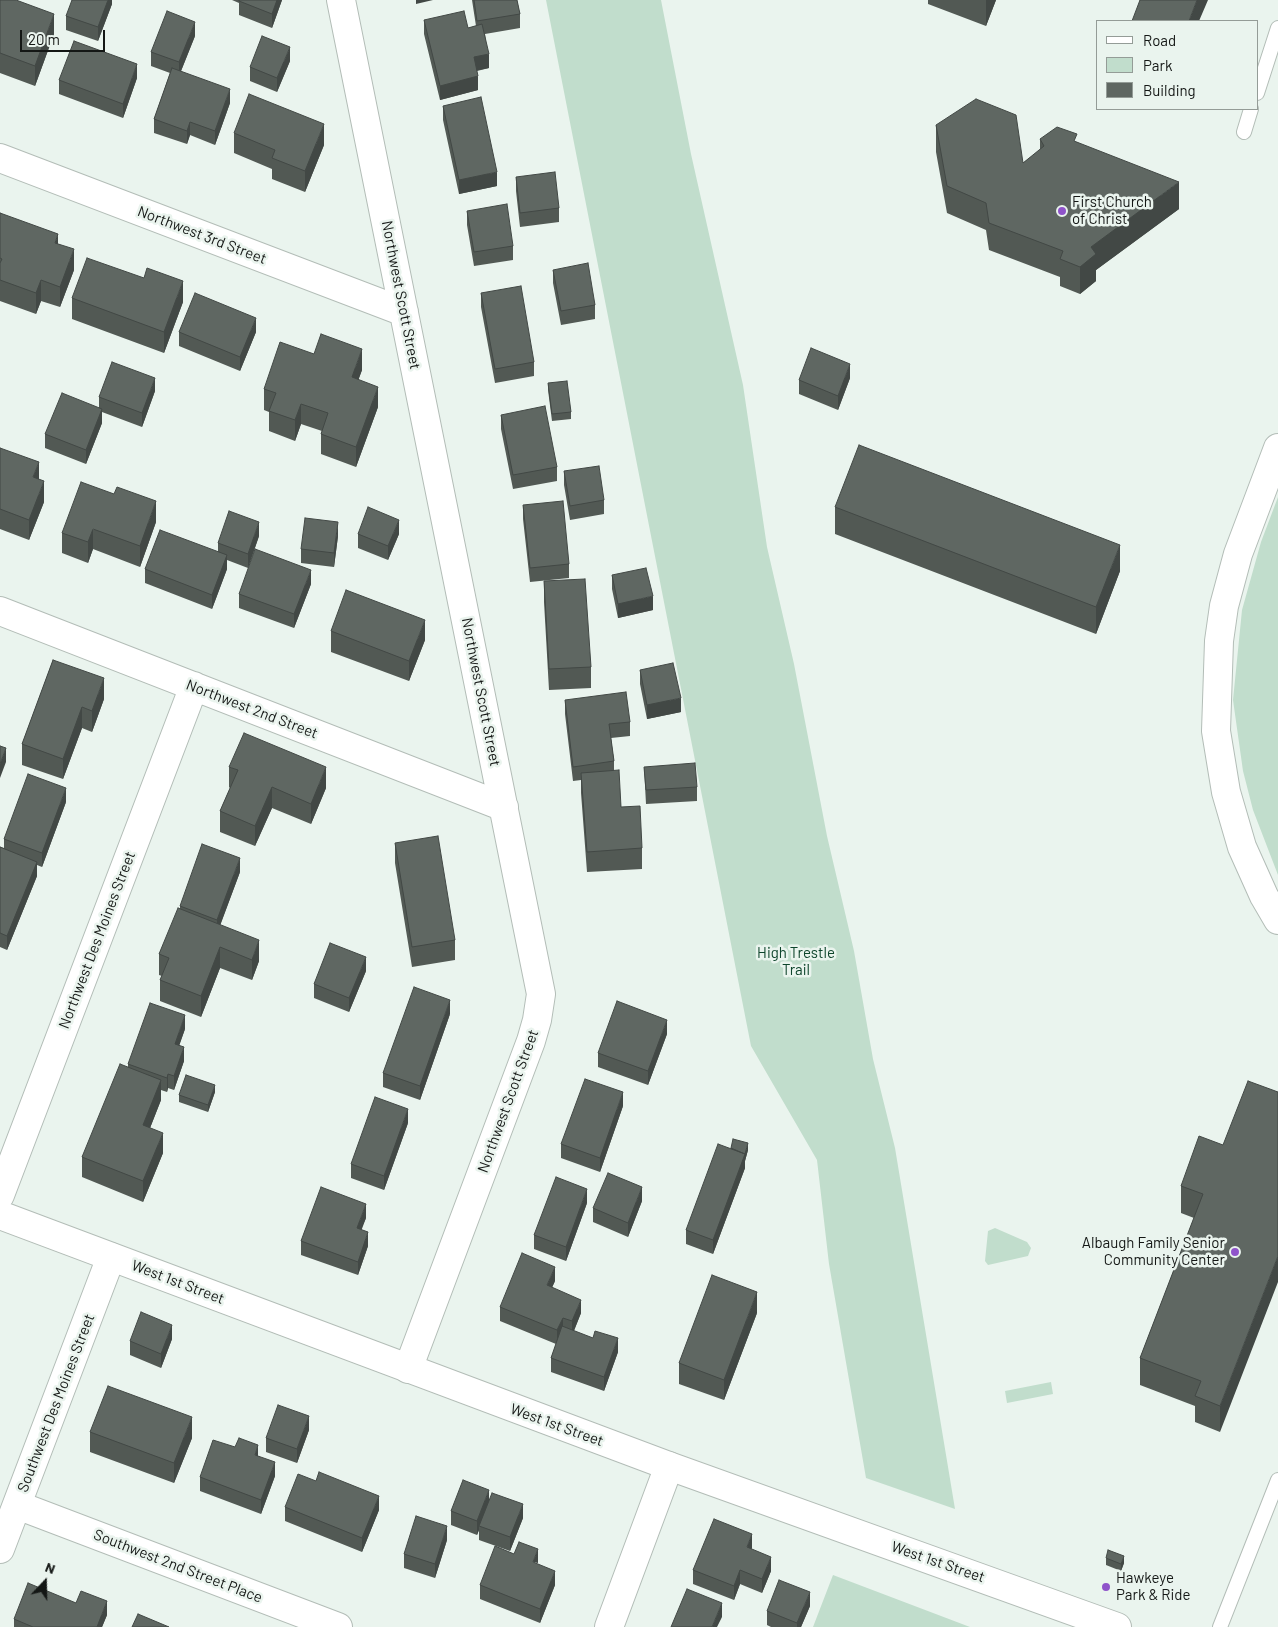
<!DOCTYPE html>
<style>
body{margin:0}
#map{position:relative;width:1278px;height:1627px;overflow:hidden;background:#eaf4ee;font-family:Barlow,sans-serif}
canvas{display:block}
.legend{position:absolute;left:1096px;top:20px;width:162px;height:90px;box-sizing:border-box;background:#eaf4ee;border:1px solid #949c97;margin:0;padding:6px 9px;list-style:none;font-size:15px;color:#141715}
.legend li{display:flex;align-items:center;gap:10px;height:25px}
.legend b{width:25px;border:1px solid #949c97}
.north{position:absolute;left:20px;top:1557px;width:50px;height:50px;-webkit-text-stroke:4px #eaf4ee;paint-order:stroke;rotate:21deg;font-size:14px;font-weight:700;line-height:20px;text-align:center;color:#141715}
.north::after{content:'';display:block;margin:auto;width:18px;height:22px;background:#141715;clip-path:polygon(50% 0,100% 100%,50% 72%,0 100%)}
.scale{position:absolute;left:20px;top:30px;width:85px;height:22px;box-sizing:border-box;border:2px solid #141715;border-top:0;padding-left:6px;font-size:15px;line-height:18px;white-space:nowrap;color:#141715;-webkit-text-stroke:4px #eaf4ee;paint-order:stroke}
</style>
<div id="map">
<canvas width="1278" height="1627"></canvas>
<ul class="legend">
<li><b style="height:6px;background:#fff"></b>Road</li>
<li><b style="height:14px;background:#c1ddcc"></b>Park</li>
<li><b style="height:14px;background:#5f6762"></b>Building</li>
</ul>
<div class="north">N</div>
<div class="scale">20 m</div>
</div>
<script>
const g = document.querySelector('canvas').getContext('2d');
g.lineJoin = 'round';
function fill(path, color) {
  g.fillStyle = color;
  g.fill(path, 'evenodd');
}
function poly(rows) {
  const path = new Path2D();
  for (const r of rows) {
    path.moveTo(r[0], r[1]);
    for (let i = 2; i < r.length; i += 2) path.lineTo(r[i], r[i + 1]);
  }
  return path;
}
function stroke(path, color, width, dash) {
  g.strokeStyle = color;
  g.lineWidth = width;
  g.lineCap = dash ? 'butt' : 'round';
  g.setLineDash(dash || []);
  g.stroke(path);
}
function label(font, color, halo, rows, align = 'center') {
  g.font = font + ' Barlow,sans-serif';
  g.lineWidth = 5;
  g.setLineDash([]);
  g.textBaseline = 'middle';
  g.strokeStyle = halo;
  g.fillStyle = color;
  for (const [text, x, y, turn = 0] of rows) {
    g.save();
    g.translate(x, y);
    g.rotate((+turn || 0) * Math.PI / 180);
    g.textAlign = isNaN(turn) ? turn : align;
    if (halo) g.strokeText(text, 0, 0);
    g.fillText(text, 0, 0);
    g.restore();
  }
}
const green = poly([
 [546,0,661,0,691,154,743,385,767,547,794,664,827,836,854,951,873,1059,895,1148,955,1509,866,1478,829,1264,817,1160,751,1046],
 [1278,497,1278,875,1253,810,1243,771,1233,700,1242,610,1261,542],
 [995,1228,1027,1242,1031,1248,1028,1256,988,1265,985,1261,988,1231],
 [1051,1382,1053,1394,1007,1403,1005,1391],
 [833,1575,970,1627,813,1627]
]);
const lane = poly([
 [1257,93,1278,28],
 [1244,132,1251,109],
 [1220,1627,1278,1480]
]);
const street = poly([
 [341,0,541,994,537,1020,531,1041,408,1369],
 [0,158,404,312],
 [0,611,504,807],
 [0,1195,194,686],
 [17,1505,338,1627],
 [0,1549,111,1257],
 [609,1627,669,1466]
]);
const secondary = poly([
 [1278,448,1238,554,1224,606,1219,641,1216,731,1226,792,1242,847,1264,896,1278,920],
 [0,1215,669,1466,1117,1627]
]);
const wall = poly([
 [0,0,54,34,35,86,0,73],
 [112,0,112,4,98,41,66,30,66,16],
 [232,0,282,0,272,28,239,15,239,3],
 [472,0,517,0,520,14,520,28,485,34,489,68,477,71,478,90,440,100,424,34,424,20,468,28,476,26],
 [928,0,996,0,986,26,928,4],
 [195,36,181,71,230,103,215,145,190,135,187,144,154,133,154,119,170,73,151,66,151,52],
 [290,61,277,92,250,81,250,67],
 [137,78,123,118,59,94,59,80],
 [443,106,497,186,459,194,443,120],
 [936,125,1023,163,1040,150,1040,139,1077,142,1179,209,1096,270,1096,281,1080,294,1060,286,1060,277,989,250,986,230,947,213,936,152],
 [234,133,324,145,305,192,272,179,272,169,234,153],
 [516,177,559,208,559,222,520,227,516,191],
 [467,211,513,246,513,260,474,266,467,225],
 [0,213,58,244,74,270,60,307,41,301,36,314,0,301],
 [553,270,595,305,595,319,561,325,553,283],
 [144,278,183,302,164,353,72,319,72,298],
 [481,293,534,362,534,376,495,383,481,307],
 [179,332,256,332,240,371,179,346],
 [314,354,362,370,358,380,378,407,356,467,321,454,321,434,322,431,301,424,295,441,269,431,269,412,264,410,264,389],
 [850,378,838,410,799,394,799,380],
 [548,383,571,412,571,419,552,421,548,390],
 [155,391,142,427,102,412,102,423,86,464,45,448,45,434,99,408,99,397],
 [501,415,557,467,557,481,513,489,501,429],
 [0,448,44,502,29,540,0,529],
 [564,471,604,500,604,514,570,520,564,485],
 [523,505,569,564,569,578,530,582,523,519],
 [835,507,1120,571,1096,634,835,534],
 [156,522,140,567,93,549,88,563,62,553,62,533],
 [358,534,399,534,388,560,358,548],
 [259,536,248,568,227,560,227,569,212,609,145,583,145,569,218,552,218,543],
 [338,536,334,567,301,563,301,549],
 [612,575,653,610,618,618,612,589],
 [544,581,591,667,591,688,549,690,544,602],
 [311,584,294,628,239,608,239,594],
 [331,631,425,640,409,681,331,652],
 [53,660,104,699,92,732,82,728,63,779,22,765,22,744],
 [640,670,681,712,647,719,640,684],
 [565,700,630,722,630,736,611,738,614,761,614,771,621,807,642,848,642,869,587,872,581,793,581,780,573,781,565,714],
 [229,767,326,788,311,824,272,808,255,846,220,832,220,811,230,788,229,787],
 [644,767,697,787,697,801,646,804],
 [66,802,42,867,37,865,37,876,7,950,0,947,0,847,4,848,4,839],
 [395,843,455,940,455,960,412,967,395,863],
 [240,872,220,925,259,961,252,980,220,968,201,1017,160,1001,160,980,162,976,159,975,159,954,180,908,180,906],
 [366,971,349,1012,314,998,314,984],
 [450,1014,420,1100,383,1087,383,1073],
 [185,1029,179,1045,184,1061,174,1090,168,1088,167,1092,161,1090,161,1100,150,1128,163,1153,143,1202,82,1177,82,1157,128,1067,128,1064],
 [667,1034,648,1085,598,1067,598,1053],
 [215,1092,208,1112,179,1102,179,1095],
 [623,1106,600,1172,561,1158,561,1144],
 [408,1123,384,1190,351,1178,351,1164],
 [1223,1145,1220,1432,1195,1422,1195,1406,1140,1385,1140,1358,1194,1218,1181,1213,1181,1186],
 [731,1148,748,1150,745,1161,745,1168,713,1254,686,1244,686,1230],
 [642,1201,628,1237,593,1222,593,1208],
 [587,1203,566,1261,534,1249,534,1235],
 [366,1218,361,1229,368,1246,358,1275,301,1255,301,1241],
 [555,1281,552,1287,581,1313,574,1331,618,1352,604,1391,551,1372,551,1358,556,1344,500,1321,500,1307],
 [757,1313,724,1400,679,1384,679,1363],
 [172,1339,161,1368,130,1355,130,1341],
 [309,1430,297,1463,266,1452,266,1438],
 [90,1432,192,1438,174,1483,90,1452],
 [258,1456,275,1476,261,1514,200,1491,200,1477],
 [489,1499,523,1518,510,1551,479,1540,479,1530,477,1535,451,1525,451,1511],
 [285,1507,379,1510,362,1552,285,1521],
 [447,1540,435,1578,404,1568,404,1554],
 [752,1548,751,1549,771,1571,762,1593,740,1584,734,1600,693,1584,693,1570],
 [1106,1558,1124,1563,1121,1571,1106,1565],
 [538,1564,555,1585,540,1623,480,1599,480,1585],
 [810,1606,801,1627,771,1627,767,1625,767,1611],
 [107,1615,102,1627,14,1627,14,1619]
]);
const shadedWall = poly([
 [108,0,112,0,112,4,98,41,98,27],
 [277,0,282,0,272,28,272,14],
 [416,0,433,0,416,4],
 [986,0,996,0,986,26],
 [1197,0,1208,0,1199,21,1189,21],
 [54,14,54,34,35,86,35,66],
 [195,22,195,36,179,76,179,62],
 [290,47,290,61,277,92,277,78],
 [489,54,489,68,474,71,474,57],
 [137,64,137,78,123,118,123,104],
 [478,76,478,90,440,100,440,86],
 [230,89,230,103,215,145,215,131],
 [190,122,190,135,187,144,187,131],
 [324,124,324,145,305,192,305,171],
 [497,172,497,186,459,194,459,180],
 [1179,182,1179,209,1096,270,1096,281,1080,294,1080,267,1091,247],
 [58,234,58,254,55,243],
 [74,249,74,270,60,307,60,287],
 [41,280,41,301,36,314,36,293],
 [183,281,183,302,164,353,164,332],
 [256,318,256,332,240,371,240,357],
 [362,349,362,370,352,398,352,377],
 [850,364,850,378,838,410,838,396],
 [155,378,155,391,142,427,142,413],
 [378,387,378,407,356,467,356,447],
 [301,404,301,424,295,441,295,420],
 [102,409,102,423,86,464,86,450],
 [39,462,39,483,33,477],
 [44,481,44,502,29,540,29,520],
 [156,501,156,522,140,567,140,546],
 [399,520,399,534,388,560,388,546],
 [259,522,259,536,248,568,248,554],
 [338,522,338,536,334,567,334,553],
 [93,529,93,549,88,563,88,542],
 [1120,545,1120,571,1096,634,1096,607],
 [227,555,227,569,212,609,212,595],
 [311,570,311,584,294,628,294,614],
 [653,596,653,610,618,618,618,604],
 [425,620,425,640,409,681,409,661],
 [104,678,104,699,92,732,92,711],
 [681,698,681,712,647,719,647,705],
 [82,707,82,728,63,779,63,759],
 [6,748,6,762,0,778,0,764],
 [326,767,326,788,311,824,311,804],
 [272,787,272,808,255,846,255,826],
 [66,788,66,802,42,867,42,853],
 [240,858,240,872,217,934,217,920],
 [37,862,37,876,7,950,7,936],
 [259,940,259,961,252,980,252,960],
 [220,947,220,968,201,1017,201,996],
 [366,957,366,971,349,1012,349,998],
 [450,1000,450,1014,420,1100,420,1086],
 [185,1015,185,1029,175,1058,175,1044],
 [667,1020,667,1034,648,1085,648,1071],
 [184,1047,184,1061,174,1090,174,1076],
 [168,1074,168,1088,167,1092,167,1078],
 [161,1080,161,1100,143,1146,143,1125],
 [215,1085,215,1092,208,1112,208,1105],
 [623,1092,623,1106,600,1172,600,1158],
 [408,1109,408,1123,384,1190,384,1176],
 [163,1133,163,1153,143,1202,143,1181],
 [748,1143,748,1150,745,1161,745,1154],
 [745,1154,745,1168,713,1254,713,1240],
 [642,1187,642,1201,628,1237,628,1223],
 [587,1189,587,1203,566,1261,566,1247],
 [366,1204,366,1218,357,1242,357,1228],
 [368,1232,368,1246,358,1275,358,1262],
 [1278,1256,1278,1282,1220,1432,1220,1406],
 [555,1267,555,1281,547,1299,547,1285],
 [757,1292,757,1313,724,1400,724,1380],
 [581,1300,581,1313,572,1335,572,1321],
 [563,1318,563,1332,557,1344,557,1330],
 [172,1325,172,1339,161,1368,161,1354],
 [618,1338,618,1352,604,1391,604,1377],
 [309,1416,309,1430,297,1463,297,1449],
 [192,1417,192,1438,174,1483,174,1463],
 [258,1445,258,1459,255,1455],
 [275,1462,275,1476,261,1514,261,1500],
 [489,1490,489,1504,479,1526,479,1530,477,1535,477,1521],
 [379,1496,379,1510,362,1552,362,1538],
 [523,1504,523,1518,510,1551,510,1537],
 [447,1526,447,1540,435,1578,435,1564],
 [752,1534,752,1548,747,1561,747,1547],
 [538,1549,538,1563,533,1562],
 [1124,1556,1124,1563,1121,1571,1121,1564],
 [771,1557,771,1571,762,1593,762,1579],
 [740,1570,740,1584,734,1600,734,1586],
 [555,1571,555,1585,540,1623,540,1609],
 [810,1592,810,1606,801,1627,797,1627,797,1623],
 [107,1601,107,1615,102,1627,97,1627],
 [722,1603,722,1617,717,1627,712,1627]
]);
const building = poly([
 [0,0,16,0,54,14,35,66,0,53,0,0],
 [72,0,108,0,98,27,66,16,72,0],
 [239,0,277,0,272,14,239,1,239,0],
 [474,0,517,0,520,14,477,21,474,0],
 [1140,0,1197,0,1189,21,1132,21,1140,0],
 [167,11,195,22,179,62,151,52,167,11],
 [464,11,468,28,482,24,489,54,474,57,478,76,440,86,424,20,464,11],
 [262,36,290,47,277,78,250,67,262,36],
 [74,41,137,64,123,104,59,80,74,41],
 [172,68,230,89,215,131,190,122,187,131,154,119,172,68],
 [249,94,324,124,305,171,272,158,275,150,234,133,249,94],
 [481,97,497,172,459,180,443,106,481,97],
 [976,99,1016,115,1023,163,1044,146,1040,139,1057,127,1077,134,1074,141,1179,182,1091,247,1096,254,1080,267,1060,259,1063,251,989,223,986,203,947,186,936,125,976,99],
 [555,172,559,208,520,213,516,177,555,172],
 [507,204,513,246,474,252,467,211,507,204],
 [0,213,58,234,55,243,74,249,60,287,41,280,36,293,0,280,0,263,2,259,0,258,0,213],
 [87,258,144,278,147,268,183,281,164,332,72,298,87,258],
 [588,263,595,305,561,311,553,270,588,263],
 [521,286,534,362,495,369,481,293,521,286],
 [195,293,256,318,240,357,179,332,195,293],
 [321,334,362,349,352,377,378,387,356,447,321,434,328,413,301,404,295,420,269,411,276,393,264,389,280,342,314,354,321,334],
 [811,348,850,364,838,396,799,380,811,348],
 [112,362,155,378,142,413,99,397,112,362],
 [567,381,571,412,552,414,548,383,567,381],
 [62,393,102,409,86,450,45,434,62,393],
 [545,406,557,467,513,475,501,415,545,406],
 [859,445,1120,545,1096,607,835,507,859,445],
 [0,448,39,462,33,477,44,481,29,520,0,509,0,448],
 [599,466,604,500,570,506,564,471,599,466],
 [81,482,114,494,117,487,156,501,140,546,93,529,88,542,62,533,81,482],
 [563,501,569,564,530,568,523,505,563,501],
 [368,507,399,520,388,546,358,534,368,507],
 [229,511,259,522,248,554,218,543,229,511],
 [305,518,338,522,334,553,301,549,305,518],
 [160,530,227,555,212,595,145,569,160,530],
 [255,549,311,570,294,614,239,594,255,549],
 [646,568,653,596,618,604,612,575,646,568],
 [585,579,591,667,549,669,544,581,585,579],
 [346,590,425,620,409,661,331,631,346,590],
 [53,660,104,678,92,711,82,707,63,759,22,744,53,660],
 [673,663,681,698,647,705,640,670,673,663],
 [626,692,630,722,609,724,614,761,573,767,565,700,626,692],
 [244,733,326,767,311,804,272,787,255,826,220,811,238,770,229,767,244,733],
 [0,746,6,748,0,764,0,746],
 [695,763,697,787,646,790,644,767,695,763],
 [619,770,621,807,640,806,642,848,587,852,581,773,619,770],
 [28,774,66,788,42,853,4,839,28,774],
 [438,836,455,940,412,947,395,843,438,836],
 [202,844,240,858,217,920,180,906,202,844],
 [0,847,37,862,7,936,0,933,0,847],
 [178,908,259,940,252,960,220,947,201,996,160,980,169,958,159,954,178,908],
 [330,943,366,957,349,998,314,984,330,943],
 [414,987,450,1000,420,1086,383,1073,414,987],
 [617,1001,667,1020,648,1071,598,1053,617,1001],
 [150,1003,185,1015,175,1044,184,1047,174,1076,168,1074,167,1078,128,1064,150,1003],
 [120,1064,161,1080,143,1125,163,1133,143,1181,82,1157,120,1064],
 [186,1075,215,1085,208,1105,179,1095,186,1075],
 [585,1079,623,1092,600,1158,561,1144,585,1079],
 [1248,1081,1278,1092,1278,1256,1220,1406,1195,1396,1201,1381,1140,1358,1203,1194,1181,1186,1199,1136,1223,1145,1248,1081],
 [375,1097,408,1109,384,1176,351,1164,375,1097],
 [733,1139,748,1143,745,1154,731,1148,733,1139],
 [718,1144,745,1154,713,1240,686,1230,718,1144],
 [608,1173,642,1187,628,1223,593,1208,608,1173],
 [556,1177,587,1189,566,1247,534,1235,556,1177],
 [321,1187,366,1204,357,1228,368,1232,358,1262,301,1241,321,1187],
 [522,1253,555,1267,547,1285,581,1300,572,1321,563,1318,557,1330,500,1307,522,1253],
 [712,1275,757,1292,724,1380,679,1363,712,1275],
 [141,1312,172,1325,161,1354,130,1341,141,1312],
 [562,1326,593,1338,595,1331,618,1338,604,1377,551,1358,562,1326],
 [108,1386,192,1417,174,1463,90,1432,108,1386],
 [278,1405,309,1416,297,1449,266,1438,278,1405],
 [239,1438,258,1445,255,1455,275,1462,261,1500,200,1477,213,1440,235,1447,239,1438],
 [319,1472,379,1496,362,1538,285,1507,298,1474,316,1481,319,1472],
 [463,1480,489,1490,477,1521,451,1511,463,1480],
 [492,1493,523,1504,510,1537,479,1526,492,1493],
 [416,1516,447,1526,435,1564,404,1554,416,1516],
 [714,1519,752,1534,747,1547,771,1557,762,1579,740,1570,734,1586,693,1570,714,1519],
 [519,1542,538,1549,533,1562,555,1571,540,1609,480,1585,495,1546,514,1554,519,1542],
 [1108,1550,1124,1556,1121,1564,1106,1558,1108,1550],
 [779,1580,810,1592,797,1623,767,1611,779,1580],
 [28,1583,76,1603,81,1591,107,1601,97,1627,33,1627,14,1619,28,1583],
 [687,1589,722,1603,712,1627,671,1627,687,1589],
 [138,1614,169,1627,132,1627,138,1614]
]);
const markers = [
 [1062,211,5,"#8f53ca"],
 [1235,1252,5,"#8f53ca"],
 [1106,1587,5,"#8f53ca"]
];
const poiNames = [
 ["First Church",1072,202],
 ["of Christ",1072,219],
 ["Albaugh Family Senior",1225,1243,"right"],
 ["Community Center",1225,1260,"right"],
 ["Hawkeye",1116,1578],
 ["Park & Ride",1116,1595]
];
const streetNames = [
 ["Northwest 3rd Street",202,235,21],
 ["Northwest Scott Street",401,295,79],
 ["Northwest Scott Street",481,692,79],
 ["Northwest 2nd Street",252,709,21],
 ["Northwest Des Moines Street",97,940,-69],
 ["Northwest Scott Street",508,1101,-70],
 ["West 1st Street",178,1282,21],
 ["Southwest Des Moines Street",56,1403,-69],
 ["West 1st Street",557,1425,20],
 ["West 1st Street",938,1562,19],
 ["Southwest 2nd Street Place",178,1566,21]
];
const parkNames = [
 ["High Trestle",796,953],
 ["Trail",796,970]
];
fill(green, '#c1ddcc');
stroke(lane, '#b3bdb7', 16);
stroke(street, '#b3bdb7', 30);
stroke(secondary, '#b3bdb7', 30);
stroke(lane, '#fff', 14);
stroke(street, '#fff', 28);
stroke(secondary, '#fff', 28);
fill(wall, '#525954');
fill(shadedWall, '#424845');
fill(building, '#5f6762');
stroke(building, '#424845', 1);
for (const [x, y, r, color] of markers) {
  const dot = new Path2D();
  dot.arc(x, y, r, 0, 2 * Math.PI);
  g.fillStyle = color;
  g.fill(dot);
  stroke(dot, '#eaf4ee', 2);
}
label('15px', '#141715', '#eaf4ee', poiNames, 'left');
label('15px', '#141715', '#eaf4ee', streetNames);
label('15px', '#0e452c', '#eaf4ee', parkNames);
</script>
